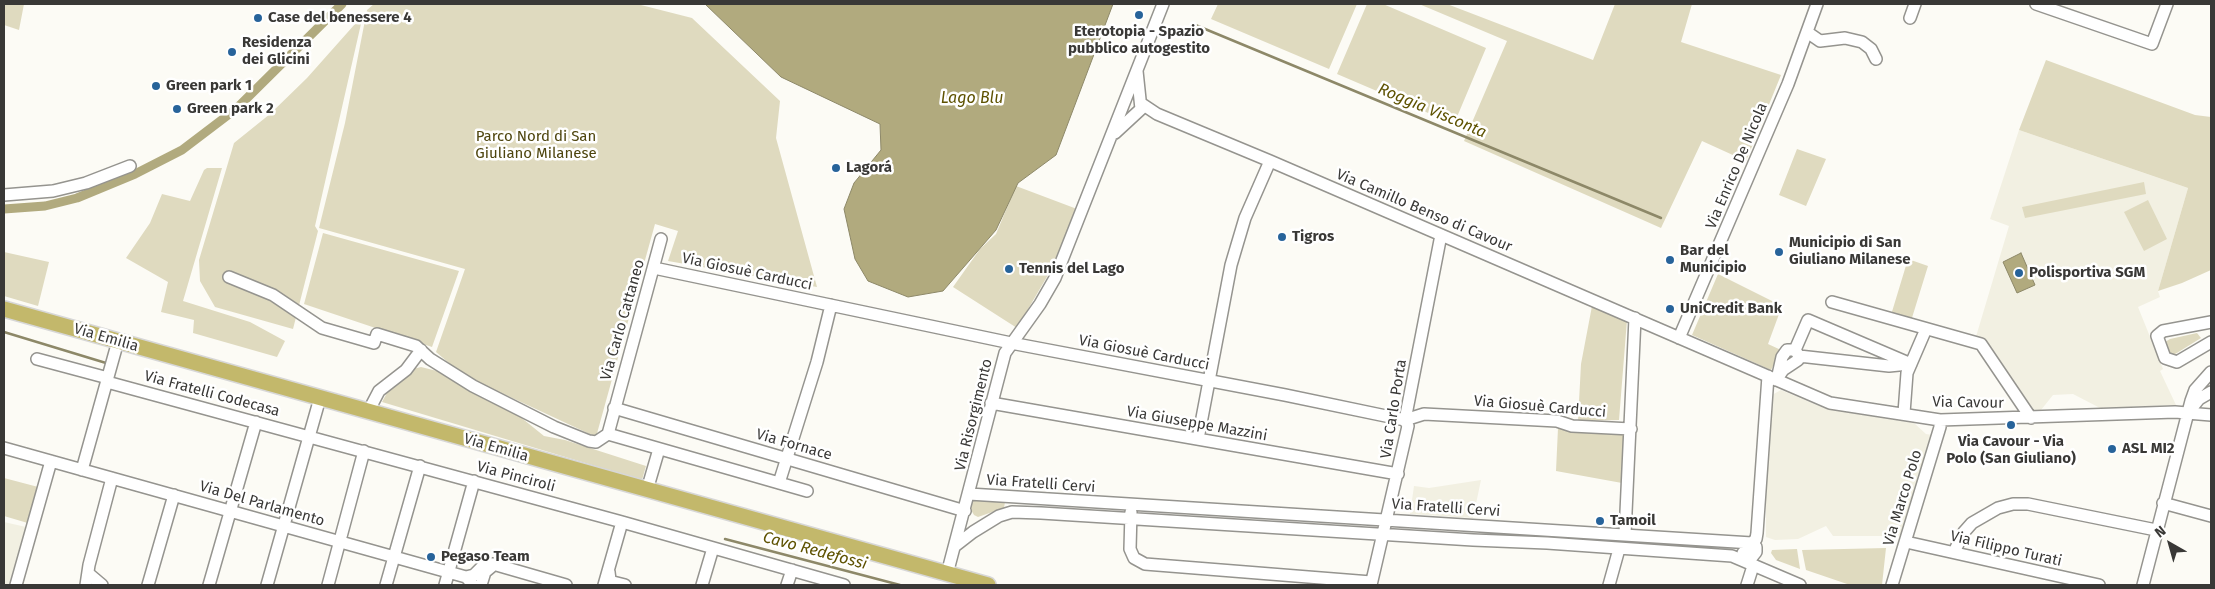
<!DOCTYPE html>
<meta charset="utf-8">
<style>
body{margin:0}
#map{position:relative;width:2215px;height:589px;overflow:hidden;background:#fcfbf5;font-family:"Fira Sans",sans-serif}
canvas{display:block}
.frame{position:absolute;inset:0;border:5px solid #393836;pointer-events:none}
.north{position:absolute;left:2145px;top:519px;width:50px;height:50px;-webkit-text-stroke:4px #fff;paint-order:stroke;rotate:322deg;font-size:14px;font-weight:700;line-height:20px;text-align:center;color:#393836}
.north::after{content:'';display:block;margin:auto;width:18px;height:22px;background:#393836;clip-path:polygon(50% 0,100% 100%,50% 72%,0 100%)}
</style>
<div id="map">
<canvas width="2215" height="589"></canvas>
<div class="frame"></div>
<div class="north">N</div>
</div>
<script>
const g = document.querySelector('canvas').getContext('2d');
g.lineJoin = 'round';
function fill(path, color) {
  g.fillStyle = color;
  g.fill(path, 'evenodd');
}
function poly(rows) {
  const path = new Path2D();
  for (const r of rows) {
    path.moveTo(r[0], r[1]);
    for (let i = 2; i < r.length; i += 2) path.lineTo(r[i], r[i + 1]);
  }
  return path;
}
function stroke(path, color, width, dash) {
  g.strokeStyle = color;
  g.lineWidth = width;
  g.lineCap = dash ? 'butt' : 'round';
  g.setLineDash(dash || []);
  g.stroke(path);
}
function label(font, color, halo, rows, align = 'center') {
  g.font = font + ' "Fira Sans",sans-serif';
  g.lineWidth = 5;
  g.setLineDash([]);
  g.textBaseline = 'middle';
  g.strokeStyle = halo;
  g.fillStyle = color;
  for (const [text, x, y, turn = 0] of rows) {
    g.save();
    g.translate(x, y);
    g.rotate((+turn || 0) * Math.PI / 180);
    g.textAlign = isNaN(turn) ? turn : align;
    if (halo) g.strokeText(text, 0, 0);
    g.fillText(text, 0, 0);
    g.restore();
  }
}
const built = poly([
 [2019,130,2188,188,2158,291,2160,297,2138,307,2163,369,2160,371,2176,405,2100,408,2073,394,2053,395,2041,410,2034,411,1986,343,1975,340,2009,226,1990,219],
 [1781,390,1824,408,1914,423,1926,434,1932,435,1902,534,1898,536,1833,536,1826,526,1798,539,1775,540,1766,537,1766,492,1772,395],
 [1481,480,1473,518,1410,514,1414,486,1429,488],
 [4,522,26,527,9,585,4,585]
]);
const green = poly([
 [4,4,24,4,19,30,4,25],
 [374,4,637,4,692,18,780,101,776,138,817,287,668,261,678,231,655,224,596,437,463,375,436,352,465,269,319,228,345,123,367,10],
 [1218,4,1357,4,1329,69,1211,19],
 [1367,4,1383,4,1486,48,1454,124,1337,74],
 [1419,4,1447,4,1593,60,1615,4,1692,4,1681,42,1781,75,1746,161,1702,141,1661,228,1464,141,1507,41],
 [363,15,315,226,318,231,293,329,215,307,200,281,199,260,234,143,270,114,307,78],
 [2046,60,2195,115,2211,117,2211,270,2182,283,2158,291,2188,188,2019,130],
 [1797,149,1826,159,1806,206,1779,195],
 [207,168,222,168,183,301,250,322,285,341,277,357,193,333,194,320,161,312,168,282,126,258,150,223,162,194,190,201,204,170],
 [2144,182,2146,194,2025,218,2022,207],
 [1016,186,1077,209,1062,251,1017,328,953,287,980,249,996,234],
 [2148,200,2167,239,2144,251,2124,212],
 [323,233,459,271,432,347,304,304],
 [4,252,49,262,38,306,4,296],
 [1908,259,1928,266,1911,321,1891,315],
 [1718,274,1782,306,1768,344,1781,350,1771,370,1692,335],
 [1592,306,1627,320,1619,420,1578,421,1581,364],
 [2197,333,2201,338,2172,356,2169,355,2165,342,2170,339],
 [421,367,437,371,471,391,513,411,544,436,565,440,646,466,642,480,382,402,388,391,413,369],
 [1558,428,1627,433,1622,483,1556,471],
 [4,478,42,488,31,524,4,516],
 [975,500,1005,502,1004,508,978,517,974,515,970,508,971,502],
 [1886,548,1882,585,1850,585,1806,570,1802,550],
 [1797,549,1800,569,1776,560,1771,553,1772,550]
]);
const water = poly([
 [705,4,1113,4,1056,155,1018,183,996,230,943,291,908,297,868,281,855,259,844,209,854,183,881,150,880,124,781,77,705,4],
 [2021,253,2035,285,2017,293,2003,262,2021,253]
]);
const stream = poly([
 [1193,24,1661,218],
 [4,332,106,363],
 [725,539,900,585]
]);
const canal = poly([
 [4,209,45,206,77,198,135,174,182,150,236,109,342,4]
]);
const minor = poly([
 [2036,4,2152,44,2167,4],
 [1910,18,1915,4],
 [1807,32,1820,41,1845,38,1862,42,1871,49,1876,59],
 [1142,104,1157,114,1270,161,1830,403,1940,420,2175,412,2211,415],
 [1115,133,1141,109,1137,71],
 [4,195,53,191,86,183,130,166],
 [661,239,608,434,807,491],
 [654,268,1011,343,1285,395,1405,420,1424,414,1557,421,1572,426,1631,429],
 [229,277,273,295,322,328,374,343,377,334,416,346,430,359,473,386,554,427,589,441,596,442,608,434],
 [1832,302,1981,344,2031,418],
 [2211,322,2163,331,2157,336,2165,358,2177,362,2211,342],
 [1679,338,1788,84,1817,4],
 [1795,350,1808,320,1911,364],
 [1799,356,1889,366,1909,364],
 [37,359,108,378],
 [1776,380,1783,370,1798,360,1799,356,1795,350,1787,350,1782,357,1778,375],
 [107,382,622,522,844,585],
 [991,403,1398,474],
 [614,408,965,511],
 [2191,409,2199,399,2211,392],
 [368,412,379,391,406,370,421,350],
 [1904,413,1907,373,1926,329],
 [1198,439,1231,265,1245,218,1270,161],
 [4,448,466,577,473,585],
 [82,470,118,341],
 [779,483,817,362,831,305],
 [647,490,659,449],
 [969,494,1752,543,1756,539,1757,533,1768,376],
 [2163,503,2211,516],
 [1131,512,1130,549,1134,558,1145,564,1371,582],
 [1625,534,1635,318],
 [1906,542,2099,585],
 [1752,543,1756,547,1756,552,1752,557,1744,560,1743,553,1752,543],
 [955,546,973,532,999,516,1012,512,1041,513,1473,540,1547,543,1732,556,1800,585],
 [1954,552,1964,532,1972,523,1998,508,2013,504,2028,504,2156,530],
 [609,572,610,580,613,582,625,585],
 [89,574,102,585],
 [947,574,1005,353,1040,304,1055,278,1163,4],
 [466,577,474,575,484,565,493,564,566,585],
 [16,585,51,461],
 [86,585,89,565,112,478],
 [148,585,174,495],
 [209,585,256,422],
 [267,585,320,398],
 [328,585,364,451],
 [386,585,420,466],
 [445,585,474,481],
 [481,585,485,572,491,567],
 [604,585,622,522],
 [702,585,713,548],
 [787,585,792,570],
 [1371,585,1408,426,1405,420,1441,235],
 [1609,585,1619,549],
 [1747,585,1753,566],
 [1892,585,1940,427,1940,420],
 [2143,585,2191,401,2195,390,2211,372]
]);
const major = poly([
 [4,309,988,585]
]);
const markers = [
 [1139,15,5,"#27639a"],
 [258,18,5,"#27639a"],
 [232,52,5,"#27639a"],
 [156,86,5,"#27639a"],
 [177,109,5,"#27639a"],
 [836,168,5,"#27639a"],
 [1282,237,5,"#27639a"],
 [1779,252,5,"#27639a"],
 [1670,260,5,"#27639a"],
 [1009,269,5,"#27639a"],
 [2019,273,5,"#27639a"],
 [1670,309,5,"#27639a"],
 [2011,425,5,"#27639a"],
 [2112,449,5,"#27639a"],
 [1600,521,5,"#27639a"],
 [431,557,5,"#27639a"]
];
const poiNames = [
 ["Case del benessere 4",268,18],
 ["Eterotopia - Spazio",1139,32,"center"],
 ["pubblico autogestito",1139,49,"center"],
 ["Residenza",242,43],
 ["dei Glicini",242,60],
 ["Green park 1",166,86],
 ["Green park 2",187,109],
 ["Lagorá",846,168],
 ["Tigros",1292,237],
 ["Municipio di San",1789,243],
 ["Giuliano Milanese",1789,260],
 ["Bar del",1680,251],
 ["Municipio",1680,268],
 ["Tennis del Lago",1019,269],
 ["Polisportiva SGM",2029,273],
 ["UniCredit Bank",1680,309],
 ["Via Cavour - Via",2011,442,"center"],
 ["Polo (San Giuliano)",2011,459,"center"],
 ["ASL MI2",2122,449],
 ["Tamoil",1610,521],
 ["Pegaso Team",441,557]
];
const parkNames = [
 ["Parco Nord di San",536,137],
 ["Giuliano Milanese",536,154]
];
const streetNames = [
 ["Via Enrico De Nicola",1737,166,-67],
 ["Via Camillo Benso di Cavour",1424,211,23],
 ["Via Giosuè Carducci",747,272,12],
 ["Via Carlo Cattaneo",623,320,-74],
 ["Via Emilia",106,338,16],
 ["Via Giosuè Carducci",1144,353,11],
 ["Via Fratelli Codecasa",212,394,15],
 ["Via Cavour",1968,403,1],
 ["Via Giosuè Carducci",1540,407,5],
 ["Via Carlo Porta",1394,409,-81],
 ["Via Risorgimento",974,415,-76],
 ["Via Giuseppe Mazzini",1197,424,10],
 ["Via Fornace",794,445,16],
 ["Via Emilia",496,448,16],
 ["Via Pinciroli",516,477,15],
 ["Via Fratelli Cervi",1041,484,4],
 ["Via Marco Polo",1903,498,-73],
 ["Via Del Parlamento",262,504,16],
 ["Via Fratelli Cervi",1446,508,4],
 ["Via Filippo Turati",2006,549,13]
];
const waterNames = [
 ["Lago Blu",972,99],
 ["Roggia Visconta",1432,111,23],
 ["Cavo Redefossi",815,551,15]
];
fill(built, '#f2f0e2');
fill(green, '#dfdabf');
fill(water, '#b1aa7e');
stroke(water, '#8d8868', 1);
stroke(stream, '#8d8868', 2.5);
stroke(canal, '#b1aa7e', 9);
stroke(minor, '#95948f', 14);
stroke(major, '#d7d7d7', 18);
stroke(minor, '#fff', 11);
stroke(major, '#c3b86b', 15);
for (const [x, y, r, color] of markers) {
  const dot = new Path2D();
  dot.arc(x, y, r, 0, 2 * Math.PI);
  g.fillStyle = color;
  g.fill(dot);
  stroke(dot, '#fff', 2);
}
label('bold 15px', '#393836', '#fff', poiNames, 'left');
label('15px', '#4e450e', '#fff', parkNames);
label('15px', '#393836', '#fff', streetNames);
label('italic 16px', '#5e5201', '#fff', waterNames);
</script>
